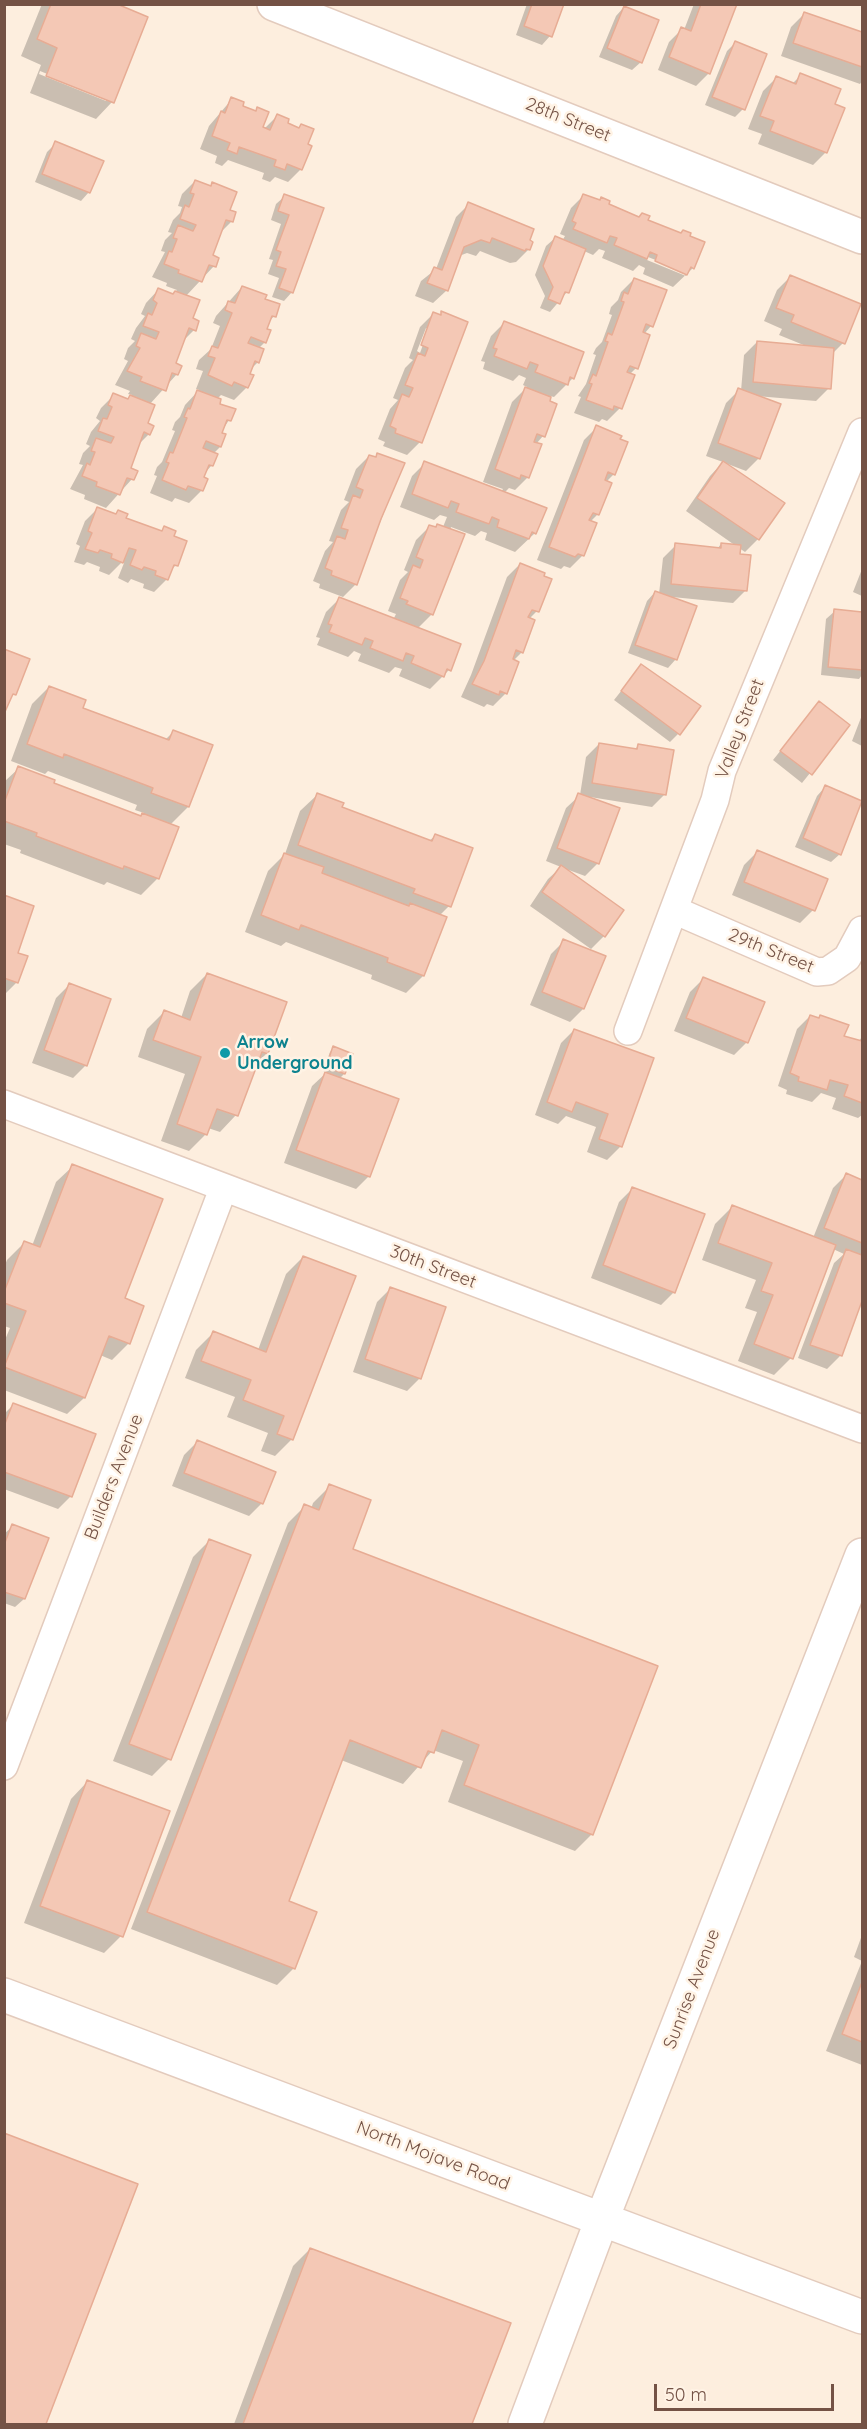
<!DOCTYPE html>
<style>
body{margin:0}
#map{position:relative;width:867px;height:2429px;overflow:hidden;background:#fdeede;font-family:Quicksand,sans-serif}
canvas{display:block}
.frame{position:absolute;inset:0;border:6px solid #745245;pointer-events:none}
.scale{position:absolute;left:654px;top:2384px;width:180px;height:27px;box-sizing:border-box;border:3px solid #745245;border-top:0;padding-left:8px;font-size:18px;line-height:21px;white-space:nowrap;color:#745245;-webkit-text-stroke:4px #fff3e5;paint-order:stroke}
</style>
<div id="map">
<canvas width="867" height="2429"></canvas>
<div class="frame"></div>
<div class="scale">50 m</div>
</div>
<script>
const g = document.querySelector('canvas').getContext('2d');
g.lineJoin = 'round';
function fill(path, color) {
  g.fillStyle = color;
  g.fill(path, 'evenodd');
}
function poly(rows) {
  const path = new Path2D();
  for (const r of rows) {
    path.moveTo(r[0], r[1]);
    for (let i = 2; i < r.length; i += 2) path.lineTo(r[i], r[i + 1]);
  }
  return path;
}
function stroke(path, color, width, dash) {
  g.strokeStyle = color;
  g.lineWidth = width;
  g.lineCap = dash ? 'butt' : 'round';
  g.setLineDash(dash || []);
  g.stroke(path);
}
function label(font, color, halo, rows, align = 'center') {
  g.font = font + ' Quicksand,sans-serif';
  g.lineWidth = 5;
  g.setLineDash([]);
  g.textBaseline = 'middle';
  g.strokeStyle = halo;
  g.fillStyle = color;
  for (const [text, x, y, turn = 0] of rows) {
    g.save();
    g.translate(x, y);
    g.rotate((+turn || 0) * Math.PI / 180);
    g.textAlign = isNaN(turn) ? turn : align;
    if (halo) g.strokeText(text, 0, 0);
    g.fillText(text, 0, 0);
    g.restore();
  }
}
const shadow = poly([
 [42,4,113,4,112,102,96,119,30,93,41,65,21,56],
 [40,71,106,98,106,101,39,74],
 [527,4,562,4,550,36,542,45,516,35],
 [694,4,736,4,709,73,696,86,658,70,669,42,682,29,684,30],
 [624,7,641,62,632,70,599,57,616,16],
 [804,14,862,34,862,81,860,84,781,56,791,27],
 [736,42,743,109,735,117,705,105,727,51],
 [801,75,833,105,826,152,813,165,758,144,762,134,748,129,763,91,776,78,792,84],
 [232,99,241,107,254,112,258,108,261,128,264,129,277,116,306,145,301,169,288,182,275,177,270,182,262,179,264,173,228,160,222,166,215,163,217,156,200,149,209,126],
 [56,143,89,192,81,201,35,182,47,152],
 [195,181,209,187,213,183,228,211,234,213,231,222,219,234,211,256,214,266,186,296,194,330,182,342,174,364,177,374,150,404,146,424,149,434,137,446,129,469,132,479,106,508,84,499,85,495,70,489,83,465,79,464,83,453,90,446,86,444,91,432,100,421,96,418,101,408,114,395,127,400,132,395,128,394,130,391,115,385,128,361,124,359,128,348,135,341,131,339,136,328,145,316,141,314,146,303,158,290,172,295,177,290,166,286,167,283,152,277,165,252,161,251,165,240,172,233,168,232,173,220,180,213,182,207,178,206,182,194],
 [584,195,703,243,693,268,673,287,643,274,645,268,639,265,633,271,602,258,605,251,599,249,593,255,584,251,567,292,550,312,540,308,545,296,535,275,546,246,555,238,562,241,565,236,560,234,571,208],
 [648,257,686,272,686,276,647,260],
 [285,196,322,209,292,292,284,301,272,297,279,278,268,274,273,260,269,259,281,224,271,220,276,204],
 [469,204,529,249,516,262,510,263,480,251,476,256,467,253,459,256,446,291,433,303,415,296,421,281,436,269,456,217],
 [790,277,843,343,832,354,829,388,816,401,756,396,759,458,746,471,725,463,758,539,745,552,739,548,738,555,746,590,733,603,672,597,676,659,668,668,628,653,647,601,655,592,659,594,663,558,676,545,717,549,721,544,736,546,686,511,710,476,723,462,706,456,726,403,739,390,741,391,744,355,757,342,806,346,779,335,782,329,764,321,777,290],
 [634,279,651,326,644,334,636,368,629,375,620,408,607,421,602,419,599,422,574,413,581,397,578,396,586,384,596,355,593,354,596,348,602,342,612,315,609,314,611,307,618,300,621,292],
 [242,287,263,300,274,316,268,323,265,342,258,349,258,362,251,369,247,387,234,400,221,395,217,399,229,420,220,434,224,435,220,447,213,454,211,466,205,473,202,490,189,503,175,498,172,502,150,493,157,476,154,475,157,467,162,462,175,431,172,430,175,422,180,417,185,405,199,390,196,389,203,371,196,369,199,360,211,349,220,326,213,323,216,316],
 [442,313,466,323,420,442,407,455,383,446,385,442,378,439,390,409,398,400,393,398,405,368,413,360,409,358,420,327,433,314,438,316],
 [426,328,429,328,420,353,417,351],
 [504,323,573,378,554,397,550,396,543,436,536,444,528,477,515,490,509,488,504,493,535,533,515,552,485,540,487,533,481,531,475,536,451,527,432,614,417,629,459,645,449,670,430,689,399,676,402,669,395,667,389,673,358,661,361,654,354,651,348,657,317,645,320,638,316,637,326,612,339,599,393,620,396,614,388,611,400,580,408,572,404,570,416,540,429,527,443,527,447,517,440,515,434,520,400,507,412,476,425,463,501,492,503,489,483,482,512,402,527,387,523,385,526,378,519,375,513,381,483,369,485,362,481,361,491,336],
 [597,427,614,474,606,482,598,514,590,522,583,555,570,568,564,566,561,569,537,560,584,440],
 [378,455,403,464,356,584,343,597,319,588,320,584,313,581,325,551,333,542,329,541,341,510,349,502,344,500,356,469,369,456,374,458],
 [98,508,160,532,165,528,172,537,176,565,170,571,167,579,154,592,143,588,144,584,131,579,128,583,118,578,124,563,122,562,109,575,99,571,100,567,87,562,84,565,74,562,80,546,76,544,85,521],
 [520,564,537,611,529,619,522,652,513,661,506,693,493,706,487,704,484,707,461,697,471,675,507,577],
 [862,569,862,596,853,592],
 [835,611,862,613,862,675,859,679,821,675,826,619],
 [641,666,678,734,670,742,614,700],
 [49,687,82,709,165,740,174,731,211,746,188,807,170,825,158,878,141,895,107,882,104,885,20,853,21,850,4,844,4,782,19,768,52,784,140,817,144,813,135,810,137,805,48,771,45,774,11,761,32,704],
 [819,703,848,726,802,783,773,760],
 [862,715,862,746,852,741],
 [599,744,634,750,639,745,665,794,652,807,590,797,598,863,585,876,566,869,622,910,604,936,591,949,530,906,548,879,561,867,546,861,566,808,580,795,586,757],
 [825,787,840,854,831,862,795,847,817,796],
 [317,795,340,808,429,841,435,836,449,906,439,916,423,976,406,993,371,979,372,975,286,942,281,946,245,932,268,871,285,854,300,811],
 [757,852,813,910,800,923,732,895,744,865],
 [4,897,16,954,17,982,4,995],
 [564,941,583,1009,570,1022,530,1005,551,954],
 [207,974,267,1053,255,1065,236,1115,220,1132,208,1128,206,1134,189,1151,161,1141,185,1074,138,1057,147,1029,164,1012,181,1018,190,991],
 [703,979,747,1042,734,1055,674,1031,690,992],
 [69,985,86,1065,73,1078,32,1063,56,998],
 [810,1016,843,1037,858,1042,862,1037,862,1115,858,1118,832,1109,836,1098,821,1093,812,1102,786,1094,787,1090,778,1086,797,1029],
 [574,1030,652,1059,620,1147,607,1160,587,1152,596,1127,566,1116,558,1124,535,1115,561,1043],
 [334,1048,344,1074,339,1079,369,1176,356,1189,284,1163,312,1086,327,1072,323,1071,330,1052],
 [73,1166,123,1299,129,1343,112,1360,100,1355,84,1398,67,1414,4,1390,4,1342,10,1328,4,1326,4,1267,7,1260,24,1243,32,1246,56,1182],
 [846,1175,862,1181,862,1297,840,1356,827,1369,798,1358,834,1263,844,1254,833,1249,791,1358,774,1375,738,1361,757,1312,745,1308,756,1280,702,1260,715,1224,732,1207,813,1238,833,1188],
 [632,1189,674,1292,661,1305,591,1278,619,1202],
 [303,1257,292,1439,275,1456,261,1451,268,1433,227,1417,235,1397,185,1378,196,1350,213,1333,258,1350,286,1274],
 [390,1289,420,1378,407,1391,353,1372,377,1302],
 [14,1404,71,1496,58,1509,4,1489,4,1414],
 [197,1442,262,1503,249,1516,172,1486,184,1455],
 [330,1486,351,1550,592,1834,575,1851,448,1802,463,1761,433,1750,403,1784,341,1760,287,1902,294,1968,277,1985,131,1929,288,1523,305,1506,311,1509,313,1503],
 [13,1526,24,1599,15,1607,4,1603,4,1534],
 [210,1540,249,1556,169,1759,152,1776,113,1761,193,1557],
 [87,1782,121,1936,104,1953,24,1923,71,1799],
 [862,1935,862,2065,826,2051,862,1961,854,1957],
 [4,2135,136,2184,45,2424,4,2424],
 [310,2249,509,2324,471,2424,234,2424,293,2266]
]);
const building = poly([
 [51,4,117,4,148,17,114,103,46,76,57,48,37,39,51,4],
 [532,4,564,4,552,37,524,26,532,4],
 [701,4,737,4,710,74,669,57,681,27,691,31,701,4],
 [624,6,659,20,642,63,607,48,624,6],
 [804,12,862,32,862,67,793,43,804,12],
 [735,41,767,54,745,110,712,97,735,41],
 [800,73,841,89,835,104,845,108,827,153,770,131,774,121,760,116,776,76,796,84,800,73],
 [231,97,244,102,243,106,256,111,257,107,269,112,263,127,270,130,277,114,289,119,288,123,299,128,301,124,314,129,308,144,312,146,302,170,287,164,285,170,274,166,276,160,239,147,237,154,227,150,230,143,212,136,221,111,225,113,231,97],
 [55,141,104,161,90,193,42,174,55,141],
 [195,180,211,186,212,182,237,192,230,210,236,212,233,222,226,220,213,255,219,258,216,267,209,265,202,282,178,273,179,270,164,264,169,251,172,252,177,239,173,238,178,225,193,231,196,225,180,219,185,205,189,207,194,194,190,193,195,180],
 [284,194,324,208,293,293,279,288,286,269,276,266,281,252,276,250,289,215,278,211,284,194],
 [583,194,600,200,601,197,610,201,609,204,639,217,642,213,650,216,648,220,681,233,683,230,691,233,690,236,705,242,694,269,691,267,687,275,655,261,657,255,650,252,647,259,614,245,617,238,610,236,607,243,573,229,576,223,572,221,583,194],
 [468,202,534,229,530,240,533,242,530,250,526,249,525,251,492,238,490,243,481,240,464,247,448,291,427,283,434,267,442,270,468,202],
 [555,236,586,249,569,293,565,292,560,304,548,299,553,287,543,266,555,236],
 [790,275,861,304,845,344,791,322,794,315,776,308,790,275],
 [634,278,667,290,653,327,646,324,643,332,650,335,638,369,630,366,627,372,635,375,622,409,614,406,613,410,586,400,592,384,589,383,593,374,596,376,608,342,605,341,608,333,612,335,624,302,621,301,624,292,628,294,634,278],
 [242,286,267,295,265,299,280,304,276,317,272,316,267,329,271,330,266,343,251,337,248,343,264,349,259,363,255,361,250,374,254,375,248,388,234,382,232,386,208,375,215,358,208,356,212,346,218,348,232,313,225,310,228,301,235,303,242,286],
 [158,288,173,294,175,291,200,300,193,318,199,321,196,331,189,328,176,363,182,366,178,375,172,373,166,391,140,381,142,377,127,371,140,348,136,346,141,333,156,339,159,332,143,326,148,313,152,315,157,303,153,300,158,288],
 [441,311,468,322,422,443,395,433,396,429,390,426,402,394,409,397,413,388,405,385,418,353,425,356,428,348,421,345,433,312,441,315,441,311],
 [504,321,584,352,574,379,570,377,568,385,535,372,538,365,530,362,527,369,494,356,497,349,493,348,504,321],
 [757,341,834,348,831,389,753,382,757,341],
 [525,387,551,397,550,401,557,404,545,437,537,434,534,442,542,444,529,478,521,475,520,479,495,469,525,387],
 [738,388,781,404,760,459,718,443,738,388],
 [197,390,221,399,220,404,236,409,231,421,227,420,222,433,226,434,221,447,206,441,203,448,218,454,213,466,209,465,204,477,208,479,203,491,188,486,186,490,162,480,169,463,166,462,170,452,173,453,187,418,184,417,188,408,190,409,197,390],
 [113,393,128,399,130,395,155,405,148,423,154,426,150,435,144,432,131,468,138,471,134,480,127,478,120,495,96,486,97,482,82,476,87,463,90,465,95,452,91,451,96,438,111,443,114,437,98,431,103,418,107,419,112,407,108,405,113,393],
 [596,425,622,436,620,439,628,442,615,475,608,472,605,480,612,483,599,515,593,513,589,520,597,523,584,556,578,554,575,557,549,547,596,425],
 [377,453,405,463,381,519,357,585,331,575,332,571,325,568,337,536,345,539,348,530,341,528,353,495,360,498,363,490,356,487,369,455,376,457,377,453],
 [424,461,547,508,536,534,532,532,529,539,497,527,499,520,492,517,489,524,456,512,459,504,451,501,448,508,412,494,424,461],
 [723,461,785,503,759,540,697,498,723,461],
 [97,507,116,514,118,510,128,514,126,518,162,531,164,526,176,531,174,536,187,541,178,566,174,565,168,580,155,575,156,571,144,567,142,570,130,565,136,550,129,548,123,563,111,558,112,554,100,550,98,553,85,549,92,533,88,531,97,507],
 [437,524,465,534,433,615,406,604,408,601,400,598,413,565,420,568,423,560,416,557,429,525,436,527,437,524],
 [675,543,721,548,721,543,741,545,740,554,751,555,747,591,671,584,675,543],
 [520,563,545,573,544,576,552,579,539,612,532,610,528,617,535,620,523,653,516,650,513,659,519,662,507,694,500,691,499,695,472,684,484,661,520,563],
 [655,591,697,606,677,660,635,645,655,591],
 [339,597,461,644,451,671,447,669,444,677,411,663,414,656,406,653,403,661,370,648,373,641,365,638,362,645,329,632,332,625,328,624,339,597],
 [834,609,862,612,862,670,828,667,834,609],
 [4,649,30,659,16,695,13,694,4,714,4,649],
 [641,664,701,706,680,735,621,691,641,664],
 [49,686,86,700,83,708,169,740,173,730,213,745,189,807,151,793,153,788,64,754,63,758,27,744,49,686],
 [819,701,850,725,812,775,780,751,819,701],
 [599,743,637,749,638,744,674,750,666,795,592,783,599,743],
 [18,766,55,780,54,783,141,816,142,813,179,827,159,879,124,866,123,869,36,836,37,833,4,821,4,803,18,766],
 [825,785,862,801,841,855,803,838,825,785],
 [317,793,344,803,342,807,432,841,435,834,473,848,451,907,413,893,415,889,298,845,317,793],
 [578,793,620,808,599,864,557,848,578,793],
 [757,850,828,879,815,911,744,882,757,850],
 [284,853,324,867,322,873,409,906,410,903,447,917,424,976,387,962,388,958,301,925,299,930,261,915,284,853],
 [561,865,624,910,605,937,542,892,561,865],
 [4,895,34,906,18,953,28,956,18,983,4,978,4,895],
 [563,939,606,956,584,1009,542,992,563,939],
 [207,973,287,1002,268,1054,262,1052,238,1116,217,1109,207,1135,177,1124,201,1057,153,1040,164,1010,190,1020,207,973],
 [703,977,765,1002,748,1043,686,1018,703,977],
 [69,983,111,999,87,1066,44,1050,69,983],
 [810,1015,819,1018,820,1015,849,1025,844,1036,862,1041,862,1103,844,1096,848,1085,830,1080,827,1090,798,1081,799,1077,790,1073,810,1015],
 [574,1029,654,1058,622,1147,599,1139,608,1114,576,1102,572,1112,547,1102,574,1029],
 [333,1046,353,1054,345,1074,326,1067,333,1046],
 [325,1072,399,1099,370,1177,296,1150,325,1072],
 [72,1164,163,1199,125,1298,144,1306,130,1344,109,1336,85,1398,4,1367,26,1311,4,1303,4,1292,24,1241,40,1247,72,1164],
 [846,1173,862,1180,862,1243,824,1228,846,1173],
 [632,1187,705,1214,675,1293,603,1265,632,1187],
 [732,1205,836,1245,793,1359,754,1344,773,1295,761,1291,772,1263,718,1243,732,1205],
 [846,1249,862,1255,862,1301,842,1356,810,1345,846,1249],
 [303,1256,356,1276,293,1440,277,1434,284,1416,243,1400,251,1380,201,1361,213,1331,266,1352,303,1256],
 [390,1287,446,1307,421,1379,365,1359,390,1287],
 [13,1403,96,1434,72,1497,4,1472,4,1426,13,1403],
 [197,1440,276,1472,263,1504,184,1473,197,1440],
 [329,1484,371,1500,353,1549,658,1666,593,1835,464,1785,479,1745,442,1730,434,1753,428,1751,421,1768,350,1740,289,1901,317,1912,295,1969,147,1912,304,1504,319,1510,329,1484],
 [12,1524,49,1538,25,1599,4,1592,4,1545,12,1524],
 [209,1539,251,1555,171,1760,129,1744,209,1539],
 [87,1780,170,1811,123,1937,40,1906,87,1780],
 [862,1982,862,2042,842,2034,862,1982],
 [4,2133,138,2184,46,2424,4,2424,4,2133],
 [310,2248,511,2323,472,2424,243,2424,310,2248]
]);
const minor = poly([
 [674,910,817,972,828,971,847,958,862,930],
 [628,1031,715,800,722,771,862,432],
 [4,1104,862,1429],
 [4,1766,223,1189]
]);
const tertiary = poly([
 [274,4,862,237],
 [4,1995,862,2317],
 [525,2424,602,2219,862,1555]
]);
const markers = [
 [225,1053,6,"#0f9aa8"]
];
const streetNames = [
 ["28th Street",568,120,22],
 ["Valley Street",740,729,-69],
 ["29th Street",771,951,22],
 ["30th Street",433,1267,21],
 ["Builders Avenue",114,1477,-69],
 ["Sunrise Avenue",692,1989,-69],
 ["North Mojave Road",433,2156,21]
];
const cultureNames = [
 ["Arrow",237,1043],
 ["Underground",237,1064]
];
fill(shadow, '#0003');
fill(building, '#f4c8b5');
stroke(building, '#e7ac94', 1.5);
stroke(minor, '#e3cbbd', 30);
stroke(tertiary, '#e3cbbd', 36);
stroke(minor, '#fff', 27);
stroke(tertiary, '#fff', 33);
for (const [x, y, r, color] of markers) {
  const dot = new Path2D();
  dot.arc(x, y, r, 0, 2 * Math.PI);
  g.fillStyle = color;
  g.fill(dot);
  stroke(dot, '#fff3e5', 2);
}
label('18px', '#745245', '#fff3e5', streetNames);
label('bold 18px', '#0d838f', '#fff3e5', cultureNames, 'left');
</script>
